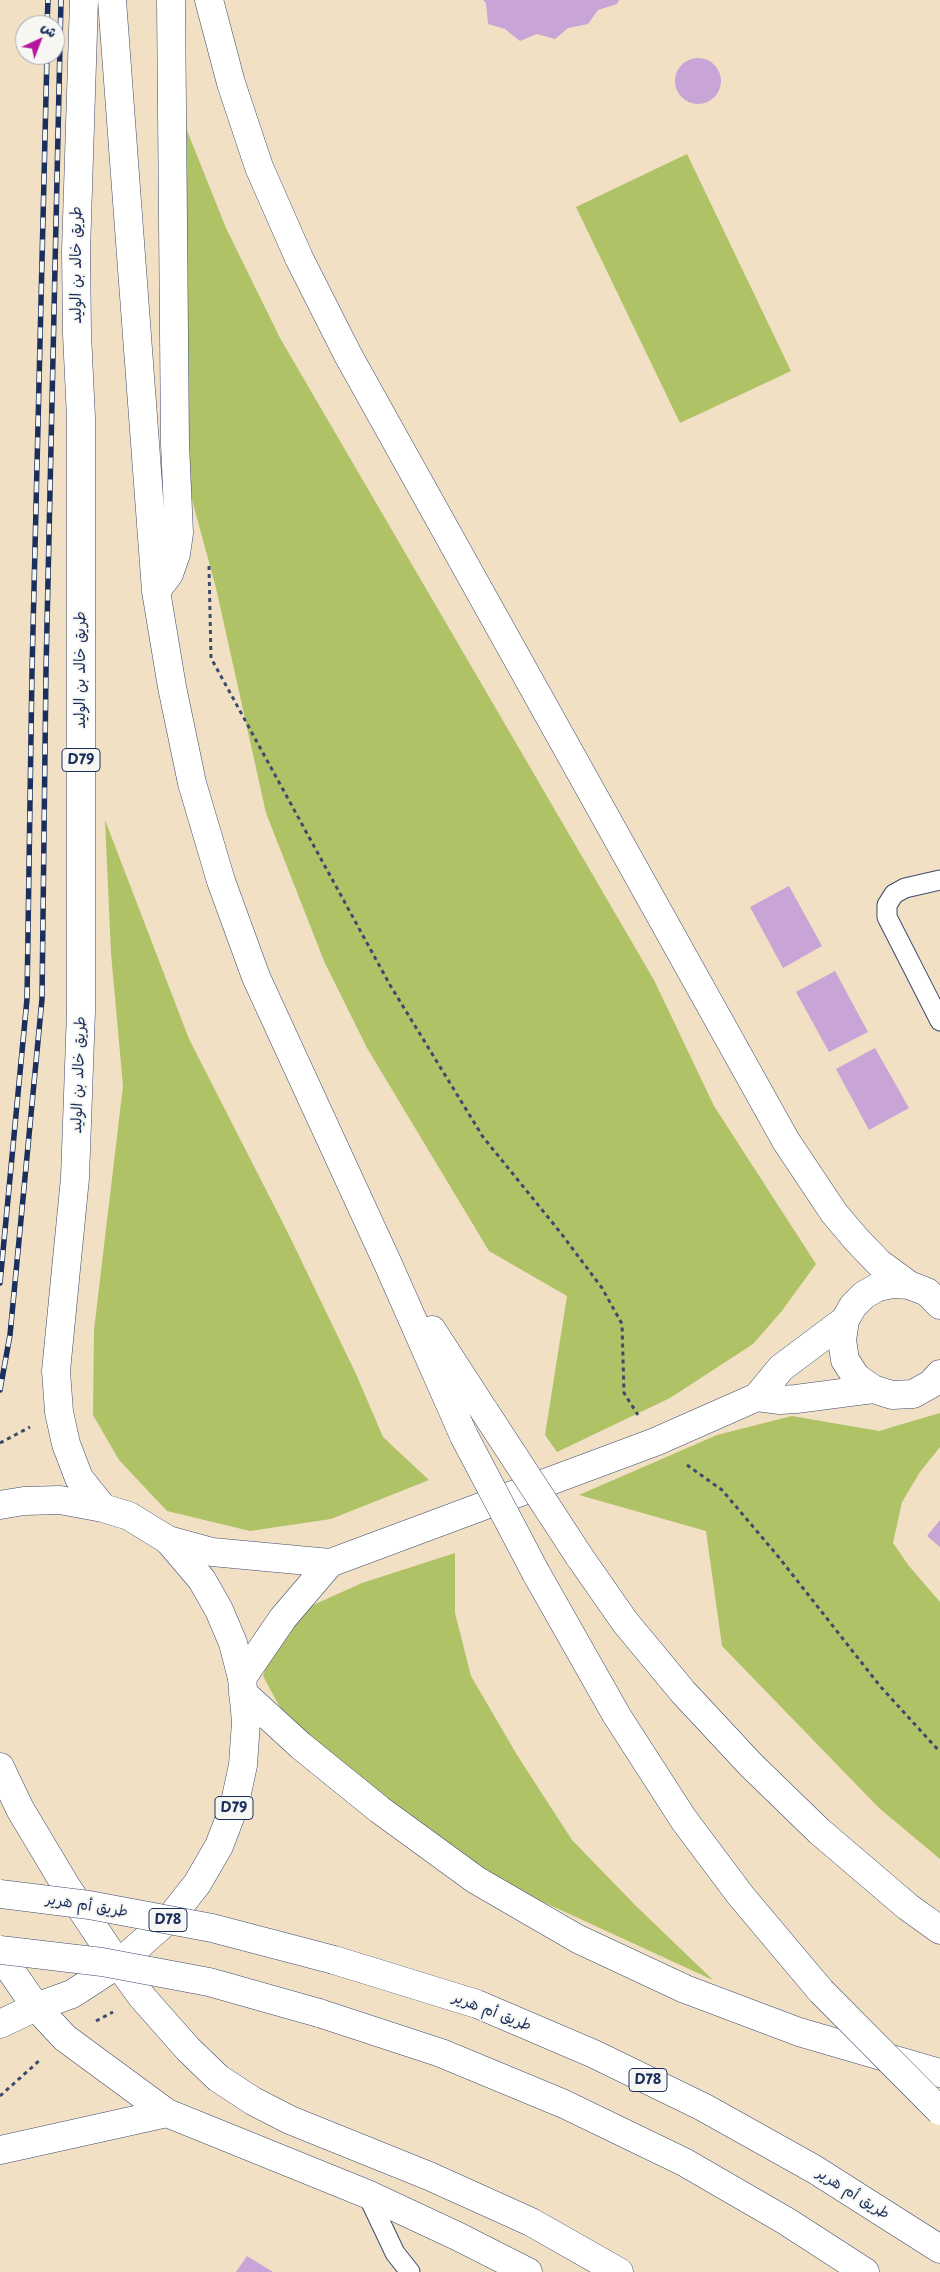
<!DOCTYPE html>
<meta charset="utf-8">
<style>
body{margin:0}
#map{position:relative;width:940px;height:2272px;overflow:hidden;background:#f1e0c3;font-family:"Playpen Sans","Playpen Sans Arabic",sans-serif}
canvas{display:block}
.north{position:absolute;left:15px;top:15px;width:50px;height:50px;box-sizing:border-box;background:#f6f6f2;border:1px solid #9ea6b7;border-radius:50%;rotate:43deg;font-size:14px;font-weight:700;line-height:20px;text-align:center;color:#1b2f5e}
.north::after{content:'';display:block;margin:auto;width:18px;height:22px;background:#b5179e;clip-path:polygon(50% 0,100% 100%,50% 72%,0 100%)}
</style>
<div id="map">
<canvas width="940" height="2272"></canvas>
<div class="north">ش</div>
</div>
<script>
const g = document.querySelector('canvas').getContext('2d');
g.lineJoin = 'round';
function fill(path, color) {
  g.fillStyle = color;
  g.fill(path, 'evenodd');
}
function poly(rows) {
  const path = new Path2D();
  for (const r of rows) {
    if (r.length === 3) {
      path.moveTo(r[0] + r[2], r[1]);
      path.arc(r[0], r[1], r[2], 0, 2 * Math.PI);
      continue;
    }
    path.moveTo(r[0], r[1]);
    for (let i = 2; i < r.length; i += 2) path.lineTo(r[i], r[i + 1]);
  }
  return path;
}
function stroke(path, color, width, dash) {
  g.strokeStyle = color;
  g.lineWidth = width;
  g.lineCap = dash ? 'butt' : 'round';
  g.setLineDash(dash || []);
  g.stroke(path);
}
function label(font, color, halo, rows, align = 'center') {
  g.font = font + ' "Playpen Sans","Playpen Sans Arabic",sans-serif';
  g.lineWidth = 4;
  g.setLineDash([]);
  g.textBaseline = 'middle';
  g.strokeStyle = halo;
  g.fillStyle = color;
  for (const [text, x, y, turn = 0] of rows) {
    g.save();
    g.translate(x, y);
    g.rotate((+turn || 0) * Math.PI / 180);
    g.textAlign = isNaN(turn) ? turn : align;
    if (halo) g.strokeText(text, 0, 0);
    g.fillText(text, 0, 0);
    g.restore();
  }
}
const green = poly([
 [164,53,186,128,226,228,280,338,654,980,714,1106,816,1264,781,1312,753,1344,670,1398,557,1452,545,1435,567,1296,489,1251,367,1048,324,961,266,813,216,588,182,463],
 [687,154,791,371,680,423,576,207],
 [105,820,189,1039,286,1229,356,1374,383,1437,429,1480,331,1519,250,1531,167,1511,119,1460,93,1415,94,1330,123,1086,111,953],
 [940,1413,940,1447,920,1472,902,1502,893,1543,909,1566,940,1602,940,1859,879,1808,722,1646,706,1531,579,1495,717,1435,792,1416,879,1431],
 [455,1553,455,1613,471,1676,517,1755,572,1840,635,1905,713,1980,491,1878,409,1826,288,1722,263,1676,276,1639,302,1610,362,1583]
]);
const building = poly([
 [483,0,619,0,617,4,598,10,588,24,568,28,555,39,537,34,520,41,505,29,488,24,486,3],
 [698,81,23],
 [789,886,822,946,783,968,750,907],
 [835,971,868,1032,829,1052,796,992],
 [875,1048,909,1108,869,1130,836,1069],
 [940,1520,940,1547,927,1536],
 [247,2256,273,2272,236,2272]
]);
const path = poly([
 [209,566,211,658,390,985,483,1137,560,1232,602,1288,622,1324,624,1393,638,1415],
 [0,1443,30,1427],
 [687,1465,722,1490,777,1555,880,1686,940,1752],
 [96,2021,113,2012],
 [0,2096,40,2060]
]);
const lane = poly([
 [940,880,905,888,894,894,887,905,887,917,940,1021],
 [367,2194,395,2253,410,2272]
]);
const secondary = poly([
 [940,1305,927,1292,909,1285,893,1284,878,1287,864,1295,853,1306,845,1320,842,1340,845,1360,856,1377,873,1389,892,1395,913,1394,931,1384,940,1374],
 [757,1397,780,1400,796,1399,873,1389],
 [168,1540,212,1552,330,1563,655,1442,757,1397,781,1368,845,1320],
 [242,1678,283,1618,330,1563]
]);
const primary = poly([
 [84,0,76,251,77,334,81,418,81,1011,75,1178,56,1371,59,1412,66,1444,79,1478,103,1508],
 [112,0,156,591,172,687,192,783,221,881,256,977,388,1264,464,1436],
 [209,0,231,83,259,167,299,258,348,355,786,1141,834,1213,856,1239,879,1263,909,1285],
 [156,591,169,574,176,554,179,533,175,444,171,0],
 [432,1330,485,1412],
 [0,1505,24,1501,60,1500,103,1508,129,1516,168,1540,202,1580,219,1610,233,1643,242,1678,246,1722,243,1765,234,1807,219,1846,197,1884,170,1918,118,1964,72,1994,36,2007,0,2024],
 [579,1556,625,1622,683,1692,751,1765,819,1831,908,1907,940,1930],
 [536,1573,617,1716,684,1820,741,1896,821,1991],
 [243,1693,301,1746,380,1810,476,1880,578,1939,685,1989,799,2032,940,2073],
 [0,1767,20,1809,66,1886,118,1964,142,1997,188,2049,218,2078,253,2101,290,2120,429,2176,531,2222,619,2272],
 [0,1955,36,2007,65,2038,167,2113,367,2194,457,2236,528,2272],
 [334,1960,477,2004,594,2054,703,2107,814,2169,940,2249],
 [319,2013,441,2053,564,2104,684,2162,786,2221,865,2272],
 [0,2150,167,2113]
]);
const rail = poly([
 [47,25,48,0],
 [0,1283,27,999,32,671,47,55],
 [0,1390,10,1335,42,999,46,670,61,0]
]);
const primaryBridge = poly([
 [485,1412,579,1556],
 [464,1436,536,1573],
 [0,1894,89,1905,212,1928,334,1960],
 [0,1950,102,1962,209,1982,319,2013],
 [821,1991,940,2111]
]);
const shields = [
 [81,760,38],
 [234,1808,38],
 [168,1920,38],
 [648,2080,38]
];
const shieldNames = [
 ["D79",81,760],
 ["D79",234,1808],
 ["D78",168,1920],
 ["D78",648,2080]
];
const streetNames = [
 ["طريق خالد بن الوليد",77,265,-90],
 ["طريق خالد بن الوليد",81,670,-90],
 ["طريق خالد بن الوليد",79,1075,-88],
 ["طريق أم هرير",87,1906,9],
 ["طريق أم هرير",492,2012,21],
 ["طريق أم هرير",853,2194,32]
];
fill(green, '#afc265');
fill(building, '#c8a4d7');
stroke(lane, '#3b4a6d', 21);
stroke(secondary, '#3b4a6d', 29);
stroke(primary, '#3b4a6d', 29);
stroke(path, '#3b4a6d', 3, [4, 4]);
stroke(lane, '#fff', 19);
stroke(secondary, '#fff', 28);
stroke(primary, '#fff', 28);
stroke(rail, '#1b2f5e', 5.5);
stroke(rail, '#f6f6f2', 4, [11]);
stroke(primaryBridge, '#3b4a6d', 29, []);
stroke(primaryBridge, '#fff', 28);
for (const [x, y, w] of shields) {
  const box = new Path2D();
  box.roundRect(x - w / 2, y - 11.5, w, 23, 4);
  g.fillStyle = '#f6f6f2';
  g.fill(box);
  stroke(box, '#1b2f5e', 1);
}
label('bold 14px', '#1b2f5e', null, shieldNames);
label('15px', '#1b2f5e', '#f6f6f2', streetNames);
</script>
